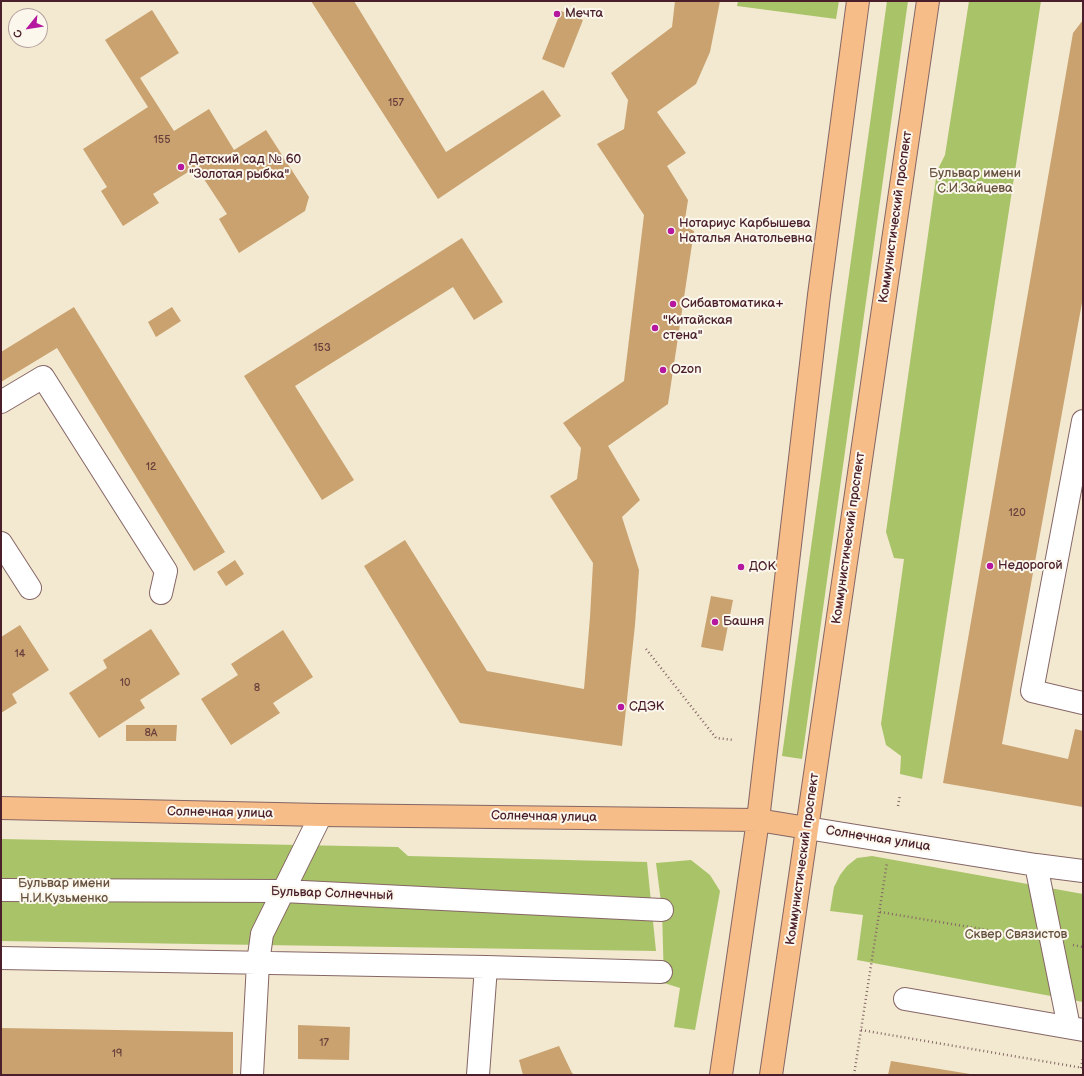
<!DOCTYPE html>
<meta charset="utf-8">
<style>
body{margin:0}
#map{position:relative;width:1084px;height:1076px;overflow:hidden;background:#f3e9d1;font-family:"Balsamiq Sans",sans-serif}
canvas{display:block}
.frame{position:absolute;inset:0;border:2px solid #4a1f2b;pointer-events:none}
.north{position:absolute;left:8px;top:8px;width:40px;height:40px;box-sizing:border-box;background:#fbf7ec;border:1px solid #b4a19f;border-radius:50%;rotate:240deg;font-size:11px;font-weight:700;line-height:16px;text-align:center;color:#4a1f2b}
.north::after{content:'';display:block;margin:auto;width:14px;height:18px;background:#b5179e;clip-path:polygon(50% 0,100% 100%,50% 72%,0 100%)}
</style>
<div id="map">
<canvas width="1084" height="1076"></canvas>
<div class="frame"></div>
<div class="north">С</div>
</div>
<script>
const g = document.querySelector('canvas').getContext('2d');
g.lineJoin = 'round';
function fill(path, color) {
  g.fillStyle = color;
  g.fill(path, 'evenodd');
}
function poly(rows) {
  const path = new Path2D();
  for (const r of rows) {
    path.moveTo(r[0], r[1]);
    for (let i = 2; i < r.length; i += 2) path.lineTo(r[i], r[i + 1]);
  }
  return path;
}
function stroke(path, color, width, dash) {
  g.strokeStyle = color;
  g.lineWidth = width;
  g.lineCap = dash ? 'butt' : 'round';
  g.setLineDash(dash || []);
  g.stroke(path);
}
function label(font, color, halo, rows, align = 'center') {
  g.font = font + ' "Balsamiq Sans",sans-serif';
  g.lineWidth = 4;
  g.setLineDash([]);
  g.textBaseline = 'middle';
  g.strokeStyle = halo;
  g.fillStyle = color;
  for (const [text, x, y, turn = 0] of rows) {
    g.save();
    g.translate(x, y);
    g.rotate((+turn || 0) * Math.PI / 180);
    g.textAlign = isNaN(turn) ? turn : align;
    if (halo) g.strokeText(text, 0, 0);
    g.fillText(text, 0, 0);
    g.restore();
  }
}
const green = poly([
 [738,1,839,1,836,19,737,6],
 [887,1,908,1,802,759,782,756],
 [969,1,1041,1,922,779,900,774,901,756,886,745,881,724,904,559,894,558,886,532,937,171,945,155],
 [1,839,398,847,408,856,647,862,656,951,1,941],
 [872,856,1083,894,1083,1002,857,960,863,915,830,911,834,887,840,875,847,866,857,858],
 [691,860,710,875,720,891,695,1030,674,1027,680,988,664,983,662,910,656,863]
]);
const building = poly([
 [311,1,354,1,446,152,543,90,561,116,438,199],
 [675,1,720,1,710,52,696,84,657,112,686,153,667,166,688,200,684,226,694,231,668,404,608,446,640,500,622,517,639,570,635,625,622,746,460,723,364,566,405,540,487,671,584,689,590,617,593,563,550,496,577,479,581,448,563,423,624,381,644,215,597,144,624,129,628,100,611,73,672,27],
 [152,10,179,53,140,78,174,131,209,109,234,150,266,130,309,197,305,211,239,253,219,219,227,214,196,167,153,194,159,203,123,226,101,191,107,187,83,149,148,107,105,40],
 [561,11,583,20,564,68,542,59],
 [1083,20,1083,297,1002,744,1068,759,1075,729,1083,731,1083,807,943,783,1073,33],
 [462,238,503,302,474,320,453,287,295,386,354,480,322,500,244,376],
 [74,307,225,552,194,571,57,348,1,382,1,352],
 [172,307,181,321,156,337,148,322],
 [235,560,244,574,226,586,217,572],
 [711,596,733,600,723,651,701,647],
 [20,625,49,670,12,694,17,703,1,713,1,637],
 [151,629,180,674,140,700,145,708,99,738,69,693,107,668,103,660],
 [283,630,313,677,273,703,280,713,231,745,201,699,238,675,231,664],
 [126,725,177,725,176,741,126,741],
 [298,1025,350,1027,349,1060,298,1059],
 [1,1028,233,1032,233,1075,1,1075],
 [559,1046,572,1073,575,1075,523,1075,519,1060],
 [891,1061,970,1074,970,1075,888,1075]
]);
const path = poly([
 [646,649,716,738,734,740],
 [898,806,900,795],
 [880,912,1029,937],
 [1073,945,1083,947],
 [861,1030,1083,1068],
 [1081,1068,1083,1058],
 [854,1075,887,862]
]);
const minor = poly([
 [1,402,43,377,166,571,161,593],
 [1083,421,1032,691,1083,703],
 [1,543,30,588],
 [807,828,1036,865,1083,871],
 [1036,865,1069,1027],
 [1,890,283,891,662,910],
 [1,958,486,967,478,1075],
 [486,967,661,972],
 [905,999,1083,1030],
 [252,1075,258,963,262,934,321,815]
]);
const major = poly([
 [1,808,321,815,758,820,807,828],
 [721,1075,758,820,819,295,858,1],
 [771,1075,928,1]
]);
const markers = [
 [557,14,4,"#b5179e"],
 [181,167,4,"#b5179e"],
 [671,231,4,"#b5179e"],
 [673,304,4,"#b5179e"],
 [655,328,4,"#b5179e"],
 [663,370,4,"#b5179e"],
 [990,566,4,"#b5179e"],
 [741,567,4,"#b5179e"],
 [715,622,4,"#b5179e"],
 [621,707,4,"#b5179e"]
];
const numberNames = [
 ["157",396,103],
 ["155",162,140],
 ["153",322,348],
 ["12",151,467],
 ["120",1017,513],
 ["14",20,654],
 ["10",125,683],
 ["8",257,688],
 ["8А",151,733],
 ["17",324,1043],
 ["19",117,1054]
];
const poiNames = [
 ["Мечта",565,14],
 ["Детский сад № 60",189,160],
 ["\"Золотая рыбка\"",189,175],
 ["Нотариус Карбышева",679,224],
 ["Наталья Анатольевна",679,239],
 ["Сибавтоматика+",681,304],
 ["\"Китайская",663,321],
 ["стена\"",663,336],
 ["Ozon",671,370],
 ["Недорогой",998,566],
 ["ДОК",749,567],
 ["Башня",723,622],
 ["СДЭК",629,707]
];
const parkNames = [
 ["Бульвар имени",975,174],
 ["С.И.Зайцева",975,189],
 ["Бульвар имени",64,884],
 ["Н.И.Кузьменко",64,899],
 ["Сквер Связистов",1016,935]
];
const streetNames = [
 ["Коммунистический проспект",896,217,-82],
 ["Коммунистический проспект",849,538,-82],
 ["Солнечная улица",220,813,1],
 ["Солнечная улица",544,817,1],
 ["Солнечная улица",878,839,9],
 ["Коммунистический проспект",803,859,-82],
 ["Бульвар Солнечный",332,894,2]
];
fill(green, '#a9c369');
fill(building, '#c9a26f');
stroke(minor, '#856665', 24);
stroke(major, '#856665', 24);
stroke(path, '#856665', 2.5, [1, 3]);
stroke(minor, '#fff', 22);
stroke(major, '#f7bd88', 22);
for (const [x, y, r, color] of markers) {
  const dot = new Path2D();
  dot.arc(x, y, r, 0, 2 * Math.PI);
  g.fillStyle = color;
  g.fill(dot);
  stroke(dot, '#fbf7ec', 1.5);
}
label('11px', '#6a403c', null, numberNames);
label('13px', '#4a1f2b', '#fbf7ec', poiNames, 'left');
label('13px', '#66503e', '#fbf7ec', parkNames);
label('13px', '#4a1f2b', '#fbf7ec', streetNames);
</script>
